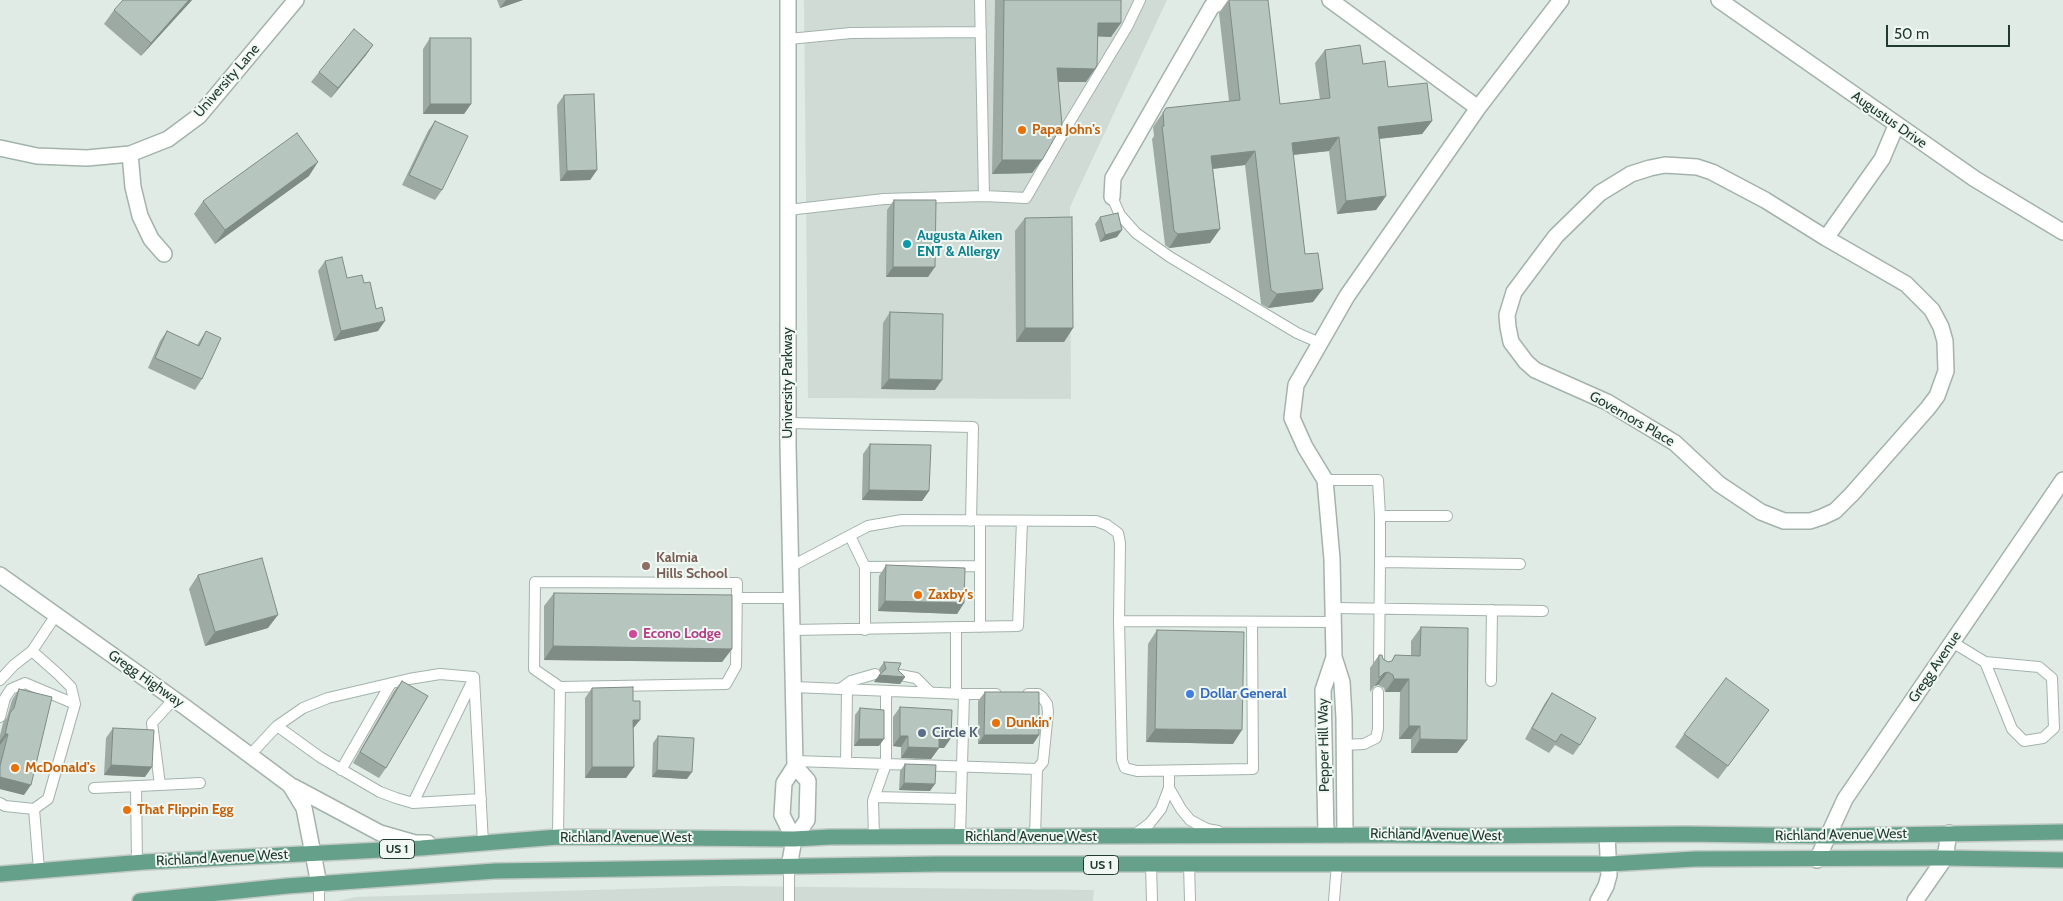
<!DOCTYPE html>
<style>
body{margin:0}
#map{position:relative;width:2063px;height:901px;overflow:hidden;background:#e0ebe5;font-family:Cabin,sans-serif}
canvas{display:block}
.scale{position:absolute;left:1886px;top:25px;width:124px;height:22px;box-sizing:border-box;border:2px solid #213b32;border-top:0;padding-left:6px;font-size:15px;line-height:18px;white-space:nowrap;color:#213b32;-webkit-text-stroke:4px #f1f8f3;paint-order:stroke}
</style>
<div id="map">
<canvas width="2063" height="901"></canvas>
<div class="scale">50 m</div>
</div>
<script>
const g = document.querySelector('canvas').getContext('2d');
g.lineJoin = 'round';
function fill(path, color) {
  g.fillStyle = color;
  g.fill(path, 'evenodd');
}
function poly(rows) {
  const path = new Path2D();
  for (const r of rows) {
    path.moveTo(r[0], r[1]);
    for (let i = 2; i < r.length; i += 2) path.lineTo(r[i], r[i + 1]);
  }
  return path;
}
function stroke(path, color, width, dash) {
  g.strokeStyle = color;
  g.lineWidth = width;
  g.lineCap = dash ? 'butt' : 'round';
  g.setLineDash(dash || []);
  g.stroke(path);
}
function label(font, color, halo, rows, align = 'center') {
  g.font = font + ' Cabin,sans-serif';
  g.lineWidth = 4;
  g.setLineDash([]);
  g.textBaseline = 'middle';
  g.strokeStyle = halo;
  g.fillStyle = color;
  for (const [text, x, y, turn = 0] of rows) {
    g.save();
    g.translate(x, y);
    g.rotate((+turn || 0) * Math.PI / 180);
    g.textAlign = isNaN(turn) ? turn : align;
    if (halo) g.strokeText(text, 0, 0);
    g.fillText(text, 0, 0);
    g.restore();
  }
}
const built = poly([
 [804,0,1167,0,1070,207,1071,399,808,398],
 [726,886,1094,890,1093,901,338,901,356,897]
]);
const service = poly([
 [789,39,851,33,981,32],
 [984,196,1026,198,1069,123,1127,27,1140,0],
 [1112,197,1120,215,1136,233,1170,257,1297,333,1320,343],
 [788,210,884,199,984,196,980,0],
 [789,423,973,427,971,521],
 [1325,480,1378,480,1380,516],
 [1447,516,1380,516,1380,562,1520,564],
 [980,521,980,627],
 [850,536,865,567,865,630],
 [790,567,868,526,902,520,1096,521,1107,525,1118,533,1120,543,1119,621,1122,760,1125,768,1137,771,1253,769,1252,622],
 [865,567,980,566],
 [535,582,737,583,736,666,726,684,560,687,534,669,535,582],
 [737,598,791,598],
 [1333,608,1543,611],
 [1119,621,1333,622],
 [956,628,956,694],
 [792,630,1018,626,1022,521],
 [1952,642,1985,662,2012,729,2024,741,2043,738,2054,728,2052,678,2039,667,1985,662],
 [1379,668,1380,562],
 [900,675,916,678,931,693],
 [474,677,483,843],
 [0,680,14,665,32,651,56,615],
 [1491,681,1492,610],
 [793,687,964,694,960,837],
 [840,689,851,681,875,674],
 [964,694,996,694],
 [1028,694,1038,694,1042,697,1047,704,1048,712,1043,762,1037,769],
 [0,717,5,698,11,689,25,683,75,704],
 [277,726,320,757,380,792,396,798,413,803,481,799],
 [1344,745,1364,744,1376,738,1378,729,1378,692],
 [250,755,277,726,303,708,328,698,409,679,440,674,474,677],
 [795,761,886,764,886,691],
 [846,762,847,690],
 [341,770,391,683],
 [160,785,200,783],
 [136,786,137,863],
 [94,788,160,785,152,723,174,699],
 [1169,788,1181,809,1190,820,1207,829,1218,831],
 [874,797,961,799],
 [0,803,5,806,34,809,48,799,75,704,71,687,58,674,32,651],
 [413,803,474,678],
 [34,809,39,870],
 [1133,836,1150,823,1161,809,1169,788,1169,771],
 [558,837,560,687],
 [874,837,873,801,886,764,1037,769,1035,837],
 [1151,864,1152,901],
 [1189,864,1190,901],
 [789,867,789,901],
 [319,884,319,901],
 [1334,901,1337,863]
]);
const minor = poly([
 [1330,0,1478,108],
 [1719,0,1975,179,2063,232],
 [0,148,37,156,87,158,130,154,168,139,199,116,296,0],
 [130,154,133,187,140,216,151,239,164,254],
 [1665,165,1697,167,1712,172,1765,200,1826,238,1906,284,1932,310,1941,327,1945,341,1946,371,1937,396,1928,408,1852,494,1835,511,1822,517,1810,521,1784,521,1761,512,1719,484,1675,443,1607,402,1535,370,1526,362,1511,342,1508,327,1507,315,1514,292,1556,236,1600,193,1631,174,1650,168,1665,165],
 [1112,197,1113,178,1212,6,1226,0],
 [1826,238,1882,159,1896,126],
 [0,575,185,707,290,785,304,808,319,884],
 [294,787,380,833,415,843,428,843],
 [1326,835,1323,690,1334,657],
 [1345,835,1344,718,1342,682,1334,657,1332,559,1325,480,1305,447,1292,418,1296,385,1347,296,1478,108,1561,0],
 [1598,901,1606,886,1609,875,1607,835],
 [1915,901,1945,858,1949,833]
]);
const tertiary = poly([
 [788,0,788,445,795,766,784,783,782,815,794,839],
 [1817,860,1845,799,2063,480],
 [789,867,794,839,807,820,808,781,795,766]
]);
const primary = poly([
 [0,874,144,862,421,848,558,837,794,839,830,837,1390,835,1476,836,1686,834,1827,836,2063,832],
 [140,901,287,886,495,871,937,864,1609,864,1695,859,1945,858,2063,860]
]);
const wall = poly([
 [192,0,141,56,104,24,114,10],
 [497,0,523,0,500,8],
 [995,0,1121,0,1111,37,1098,36,1086,82,1058,82,1042,160,1032,173,992,174],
 [1228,0,1280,104,1320,100,1315,63,1325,50,1363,64,1388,87,1432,121,1422,134,1379,139,1386,196,1376,210,1337,214,1329,151,1293,155,1305,254,1313,302,1268,308,1261,304,1245,165,1213,169,1220,229,1210,243,1169,248,1165,245,1152,139,1154,136,1153,127,1166,108,1229,101,1219,13],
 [430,38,471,104,464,114,423,114,423,49],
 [373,45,366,55,331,98,311,82,319,72],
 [564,95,597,170,590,180,560,181,557,105],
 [435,121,442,190,435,200,402,185,428,131],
 [309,176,215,244,194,214,203,201],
 [894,200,928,277,886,277,887,210],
 [1100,217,1117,237,1100,242,1095,224],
 [1025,218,1073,328,1064,342,1016,342,1015,231],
 [325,261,347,278,378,331,334,341,318,271],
 [890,312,935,390,881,389,883,323],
 [167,331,197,345,206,331,202,379,195,390,148,368,160,341],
 [870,444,929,491,922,501,862,500,863,454],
 [886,565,964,603,957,614,878,611,879,576],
 [198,575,268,628,205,646,189,589],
 [554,593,732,649,722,662,544,660,544,606],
 [1421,627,1457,753,1411,753,1411,739,1399,739,1400,692,1385,692,1384,688,1378,685,1374,686,1370,692,1370,668,1379,655,1383,659,1388,662,1391,662,1395,655,1411,656,1411,641],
 [1157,630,1233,744,1146,742,1148,644],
 [884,662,898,670,905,677,900,684,874,682,881,674,879,669],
 [402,681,386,768,379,778,353,763,394,691],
 [592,688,633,729,634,767,626,778,585,778,585,698],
 [19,689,24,795,0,789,0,735,3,723,7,717,12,700],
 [985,692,1039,735,1033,744,978,744,978,701],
 [1552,693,1580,745,1573,755,1555,745,1549,753,1525,739,1545,703],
 [900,707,951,738,944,748,939,748,931,759,901,758,901,747,893,746,893,717],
 [860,708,879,746,854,746,855,715],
 [1760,723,1718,779,1675,747,1684,734],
 [113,728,145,777,104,775,106,738],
 [658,736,687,779,652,777,653,743],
 [905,764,930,791,899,790,900,771]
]);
const shadedWall = poly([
 [189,0,192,0,141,56,151,43],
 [506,0,523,0,500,8],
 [1098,23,1121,23,1111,37,1088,36],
 [373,45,366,55,331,98,338,88],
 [1057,68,1095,69,1086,82,1047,82],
 [430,104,471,104,464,114,423,114],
 [1432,121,1422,134,1368,140,1378,127],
 [1339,137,1329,151,1282,156,1292,143],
 [1255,151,1245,165,1202,170,1211,156],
 [1002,160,1042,160,1032,173,992,174],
 [318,162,309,176,215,244,225,230],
 [597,170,590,180,560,181,567,171],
 [1386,196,1376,210,1337,214,1346,201],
 [1220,229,1210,243,1169,248,1178,234],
 [1122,230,1117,237,1100,242,1105,235],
 [893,267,935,267,928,277,886,277],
 [1323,289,1313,302,1268,308,1277,294],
 [385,321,378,331,334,341,341,331],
 [1025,328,1073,328,1064,342,1016,342],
 [889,379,942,380,935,390,881,389],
 [869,490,929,491,922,501,862,500],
 [885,601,964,603,957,614,878,611],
 [278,615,268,628,205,646,215,632],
 [553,646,732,649,722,662,544,660],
 [1388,672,1378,685,1374,686,1370,692,1384,673],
 [879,675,905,677,900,684,874,682],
 [1394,679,1409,679,1400,692,1385,692],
 [633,720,640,720,632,730],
 [1409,726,1420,726,1411,739,1399,739],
 [1155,729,1242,730,1233,744,1146,742],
 [5,734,8,734,0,745,0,741],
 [984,735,1039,735,1033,744,978,744],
 [900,736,908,736,901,747,893,746],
 [939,737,951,738,944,748,932,748],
 [859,739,884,739,879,746,854,746],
 [1420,739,1467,740,1457,753,1411,753],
 [908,747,939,748,931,759,901,758],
 [111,765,152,767,145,777,104,775],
 [592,767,634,767,626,778,585,778],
 [657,770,692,772,687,779,652,777],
 [0,777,31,785,24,795,0,789],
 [904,783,935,784,930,791,899,790]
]);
const building = poly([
 [123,0,189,0,151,43,114,10,123,0],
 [1004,0,1121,0,1121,23,1098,23,1097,65,1095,69,1057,68,1062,125,1042,160,1002,160,1004,0],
 [1229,0,1268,0,1280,104,1330,98,1325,50,1360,45,1363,64,1385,61,1388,87,1427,83,1432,121,1378,127,1386,196,1346,201,1339,137,1292,143,1305,254,1318,253,1323,289,1277,294,1271,290,1255,151,1211,156,1220,229,1178,234,1174,231,1162,126,1164,126,1163,113,1166,108,1240,100,1229,0],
 [354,29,373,45,338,88,319,72,354,29],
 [430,38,471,38,471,104,430,104,430,38],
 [594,94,597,170,567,171,564,95,594,94],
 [435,121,468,136,442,190,409,175,435,121],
 [297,133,318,162,225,230,203,201,297,133],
 [894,200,936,200,935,267,893,267,894,200],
 [1118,213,1122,230,1105,235,1100,217,1118,213],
 [1072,217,1073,328,1025,328,1025,218,1072,217],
 [342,257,347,278,362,275,364,283,370,282,376,309,382,307,385,321,341,331,325,261,342,257],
 [890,312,943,314,942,380,889,379,890,312],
 [167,331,199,346,206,331,221,338,202,379,155,358,167,331],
 [870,444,931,445,929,491,869,490,870,444],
 [262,558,278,615,215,632,198,575,262,558],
 [886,565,965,568,964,603,885,601,886,565],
 [554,593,732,595,732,649,553,646,554,593],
 [1421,627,1468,628,1467,740,1420,739,1420,726,1409,726,1409,679,1394,679,1393,675,1388,672,1384,673,1379,678,1379,655,1382,655,1383,659,1388,662,1392,661,1395,655,1420,656,1421,627],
 [1157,630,1244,632,1242,730,1155,729,1157,630],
 [884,662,901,663,898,670,905,677,879,675,886,669,884,662],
 [1726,678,1769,710,1728,766,1684,734,1726,678],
 [402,681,428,696,386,768,360,752,402,681],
 [633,687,633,701,640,701,640,720,633,720,634,767,592,767,592,688,633,687],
 [19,689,52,697,31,785,0,777,0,766,8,734,5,734,10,713,14,708,19,689],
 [985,692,1039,692,1039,735,984,735,985,692],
 [1552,693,1596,718,1580,745,1561,734,1556,742,1532,728,1552,693],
 [900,707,952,710,951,738,939,737,939,748,908,747,908,736,900,736,900,707],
 [860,708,884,710,884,739,859,739,860,708],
 [113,728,154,730,152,767,111,765,113,728],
 [658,736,694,738,692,772,657,770,658,736],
 [905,764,936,765,935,784,904,783,905,764]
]);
const markers = [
 [1022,130,5,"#e8710a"],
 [907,244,5,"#0f9aa8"],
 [646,566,5,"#8d6e63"],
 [918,595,5,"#e8710a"],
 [633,634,5,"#d1479c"],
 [1190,694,5,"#3f7fe0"],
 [996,723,5,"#e8710a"],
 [922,733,5,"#5c6f8a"],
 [15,768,5,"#e8710a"],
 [127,810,5,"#e8710a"]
];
const shields = [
 [397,849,35],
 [1101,865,35]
];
const shieldNames = [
 ["US 1",397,849],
 ["US 1",1101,865]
];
const streetNames = [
 ["University Lane",227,81,-49],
 ["Augustus Drive",1889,120,35],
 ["University Parkway",788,383,-90],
 ["Governors Place",1632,419,30],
 ["Gregg Avenue",1935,667,-56],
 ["Gregg Highway",146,679,35],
 ["Pepper Hill Way",1324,745,-91],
 ["Richland Avenue West",1436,835,1],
 ["Richland Avenue West",1841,835,-1],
 ["Richland Avenue West",1031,837],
 ["Richland Avenue West",626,838],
 ["Richland Avenue West",222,858,-3]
];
const foodNames = [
 ["Papa John's",1032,130],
 ["Zaxby's",928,595],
 ["Dunkin'",1006,723],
 ["McDonald's",25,768],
 ["That Flippin Egg",137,810]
];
const cultureNames = [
 ["Augusta Aiken",917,236],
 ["ENT & Allergy",917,252]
];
const educationNames = [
 ["Kalmia",656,558],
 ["Hills School",656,574]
];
const hotelNames = [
 ["Econo Lodge",643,634]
];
const shopNames = [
 ["Dollar General",1200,694]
];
const serviceNames = [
 ["Circle K",932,733]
];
fill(built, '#cfdbd4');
stroke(service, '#a3b3ac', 12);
stroke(minor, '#a3b3ac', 18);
stroke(tertiary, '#a3b3ac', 18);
stroke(primary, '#c1c8c6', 18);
stroke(service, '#fff', 10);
stroke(minor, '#fff', 15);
stroke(tertiary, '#fff', 15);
stroke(primary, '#65a08b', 15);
fill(wall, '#9daaa3');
fill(shadedWall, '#7f8b85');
fill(building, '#b6c6be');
stroke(building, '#7f8b85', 1);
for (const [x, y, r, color] of markers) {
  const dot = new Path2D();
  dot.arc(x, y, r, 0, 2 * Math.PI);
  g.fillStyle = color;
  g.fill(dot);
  stroke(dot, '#f1f8f3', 2);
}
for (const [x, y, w] of shields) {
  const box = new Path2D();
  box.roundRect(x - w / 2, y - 9.5, w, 19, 4);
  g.fillStyle = '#f1f8f3';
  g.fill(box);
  stroke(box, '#213b32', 1);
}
label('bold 12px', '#213b32', null, shieldNames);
label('14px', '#213b32', '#f1f8f3', streetNames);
label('bold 14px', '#c56008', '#f1f8f3', foodNames, 'left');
label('bold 14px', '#0d838f', '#f1f8f3', cultureNames, 'left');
label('bold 14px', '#785e54', '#f1f8f3', educationNames, 'left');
label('bold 14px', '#b23c85', '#f1f8f3', hotelNames, 'left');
label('bold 14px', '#366cbe', '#f1f8f3', shopNames, 'left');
label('bold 14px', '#4e5e75', '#f1f8f3', serviceNames, 'left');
</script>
